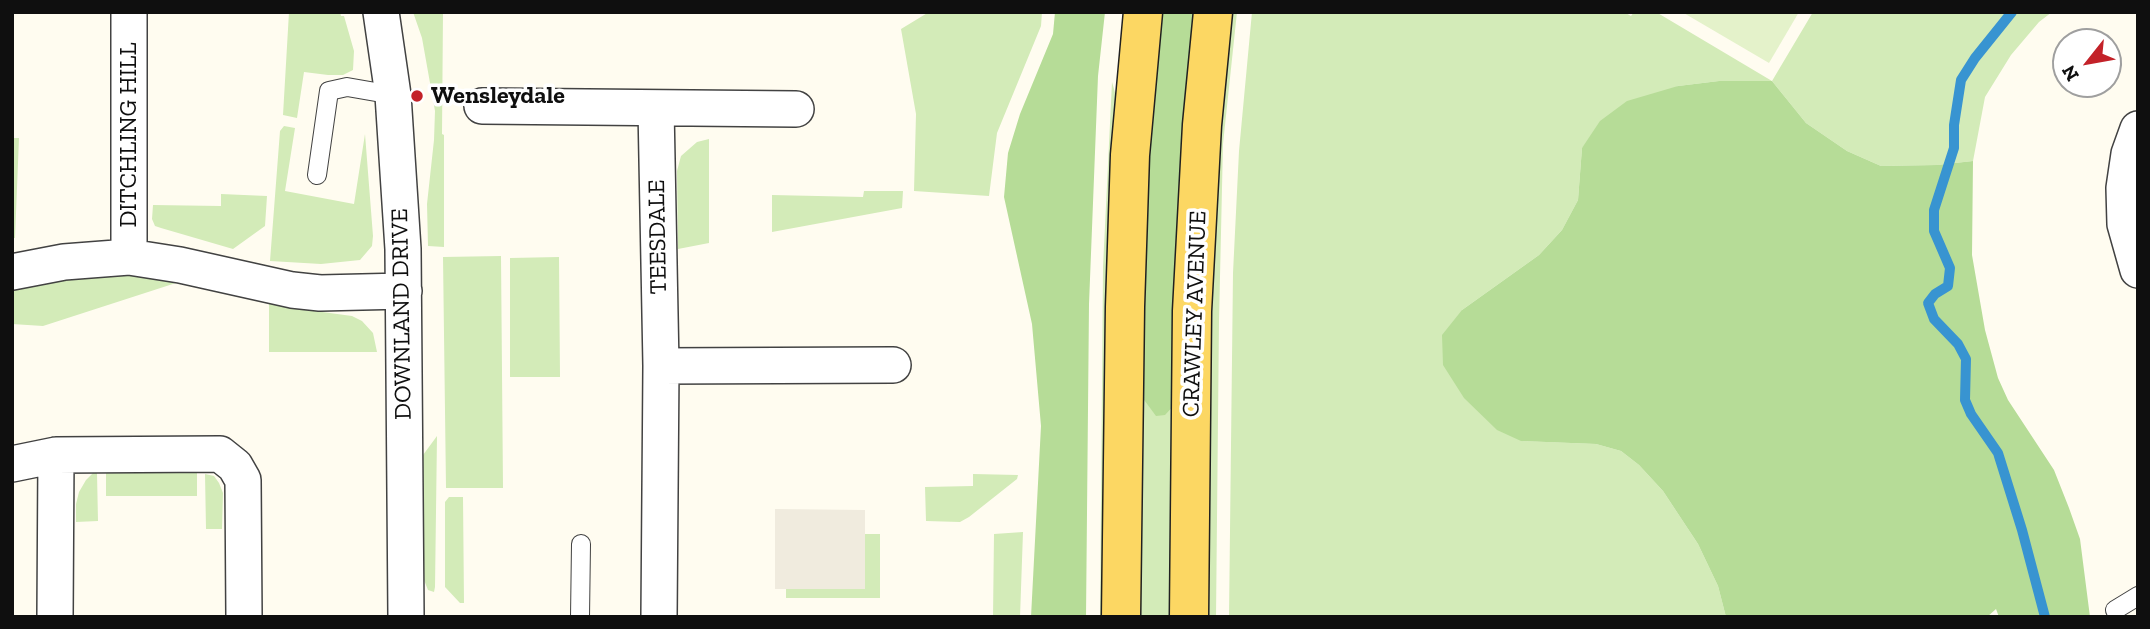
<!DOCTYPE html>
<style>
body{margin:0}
#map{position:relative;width:2150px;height:629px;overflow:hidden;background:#fffcf0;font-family:"Zilla Slab",serif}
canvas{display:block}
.frame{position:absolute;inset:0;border:14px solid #0f0f0f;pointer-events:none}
.north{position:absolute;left:2052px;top:28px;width:70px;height:70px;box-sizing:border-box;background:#fff;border:2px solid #9f9f9f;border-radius:50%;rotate:239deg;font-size:19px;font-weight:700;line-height:28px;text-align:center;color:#0f0f0f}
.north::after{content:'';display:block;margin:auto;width:24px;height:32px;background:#c32229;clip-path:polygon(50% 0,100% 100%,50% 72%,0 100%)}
</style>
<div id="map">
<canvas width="2150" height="629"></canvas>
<div class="frame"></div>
<div class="north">N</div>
</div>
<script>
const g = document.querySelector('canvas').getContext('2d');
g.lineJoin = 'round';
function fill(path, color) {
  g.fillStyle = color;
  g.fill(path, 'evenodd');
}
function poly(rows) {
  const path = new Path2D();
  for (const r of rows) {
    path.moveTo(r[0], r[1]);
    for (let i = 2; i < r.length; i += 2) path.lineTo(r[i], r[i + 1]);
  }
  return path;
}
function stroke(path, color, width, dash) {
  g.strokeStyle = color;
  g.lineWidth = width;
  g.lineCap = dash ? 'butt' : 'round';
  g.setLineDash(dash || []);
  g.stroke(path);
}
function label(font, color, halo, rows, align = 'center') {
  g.font = font + ' "Zilla Slab",serif';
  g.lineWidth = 7;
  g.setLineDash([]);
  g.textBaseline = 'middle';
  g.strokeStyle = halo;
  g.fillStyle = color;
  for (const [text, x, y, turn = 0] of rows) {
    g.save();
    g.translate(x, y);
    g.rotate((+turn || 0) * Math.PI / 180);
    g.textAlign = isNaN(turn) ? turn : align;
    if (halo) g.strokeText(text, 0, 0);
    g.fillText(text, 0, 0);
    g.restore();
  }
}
const green = poly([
 [289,12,340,12,341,16,344,16,354,51,353,70,343,75,328,75,304,72,297,118,283,115],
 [413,12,443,12,442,134,444,135,444,247,428,246,427,204,434,140,435,111,422,38],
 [929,12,1042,12,1041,26,997,133,989,196,914,191,916,114,901,29],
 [1227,12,1237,12,1223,144,1219,321,1216,617,1206,617,1207,322],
 [1252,12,1624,12,1631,16,1634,12,1656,12,1772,81,1813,12,2052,12,2039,22,2011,55,1985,97,1973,161,1937,165,1881,166,1847,151,1806,123,1772,81,1719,81,1678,86,1582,148,1578,200,1562,230,1539,255,1462,310,1522,441,1596,444,1621,451,1639,465,1663,491,1698,544,1718,586,1726,617,1229,617,1233,273,1239,151],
 [1112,82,1120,110,1108,617,1100,617,1103,267],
 [284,126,295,128,285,191,354,204,365,134,373,236,372,246,360,260,321,264,270,261,280,131],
 [12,138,19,138,15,238,12,238],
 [709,139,709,243,678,249,677,171,681,156,697,142],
 [864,191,903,191,902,208,772,232,772,195,863,197],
 [221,194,267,196,265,226,233,249,161,228,155,226,152,219,153,205,221,206],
 [501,256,503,488,446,488,443,257],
 [559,257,560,377,510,377,510,258],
 [145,274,179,282,43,326,12,324,12,285,30,280],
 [269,301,315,311,352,316,362,321,373,333,377,352,269,352],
 [1139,393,1176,403,1175,617,1138,617],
 [437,436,435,587,434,592,428,590,422,575,423,455],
 [106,472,197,472,197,496,106,496],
 [93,473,97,473,98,521,76,522,76,504,79,492,86,480],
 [205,474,214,476,219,483,223,493,222,529,206,529],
 [973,474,1018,475,1017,479,969,517,960,522,926,521,925,487,973,486],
 [449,497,463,497,464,603,460,603,445,587,445,502],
 [1023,532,1020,617,993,617,994,534],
 [865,534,880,534,880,598,786,598,786,589,865,589]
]);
const forest = poly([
 [1055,12,1105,12,1098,76,1089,304,1086,617,1031,617,1041,426,1032,324,1004,197,1008,153,1020,114,1053,34],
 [1159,12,1195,12,1176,403,1165,415,1156,416,1139,393,1142,198],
 [1719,81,1772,81,1806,123,1847,151,1881,166,1937,165,1973,161,1972,255,1985,330,1998,378,2008,400,2054,470,2069,508,2080,539,2090,617,1999,617,1996,609,1987,617,1726,617,1718,586,1698,544,1663,491,1639,465,1621,451,1596,444,1521,441,1497,430,1464,398,1443,365,1442,335,1462,310,1539,255,1562,230,1578,200,1582,148,1600,121,1627,101,1678,86]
]);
const pitch = poly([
 [1682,12,1799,12,1769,63]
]);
const plaza = poly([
 [775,509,865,510,865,589,775,589]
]);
const stream = poly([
 [2012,12,1975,58,1961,80,1954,125,1954,148,1934,210,1934,231,1950,268,1948,286,1935,294,1928,303,1934,319,1958,344,1966,359,1965,400,1971,414,1998,453,2022,530,2045,617]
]);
const lane = poly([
 [317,175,329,91,347,87,393,95],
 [2115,610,2138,596],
 [580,617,581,544]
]);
const street = poly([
 [381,12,393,95,403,249,406,617],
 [482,106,796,109],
 [656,108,661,366,659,617],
 [2138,129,2129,154,2124,188,2125,224,2138,270],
 [129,257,129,12],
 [12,272,64,262,129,257,180,265,292,290,320,293,404,291],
 [661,366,893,365],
 [12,464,56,455,220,454,235,466,243,480,244,617],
 [55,617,56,455]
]);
const primary = poly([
 [1121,617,1125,307,1130,155,1143,12],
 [1189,617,1192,311,1202,125,1213,12]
]);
const markers = [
 [417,96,7,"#c32229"]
];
const poiNames = [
 ["Wensleydale",431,96]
];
const streetNames = [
 ["DITCHLING HILL",129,135,-90],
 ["TEESDALE",658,237,-91],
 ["DOWNLAND DRIVE",402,314,-91],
 ["CRAWLEY AVENUE",1195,314,-88]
];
fill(green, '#d3ebb8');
fill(forest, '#b6dc97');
fill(pitch, '#e4f2ca');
fill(plaza, '#f0ebde');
stroke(stream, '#3894d1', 10);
stroke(lane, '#424242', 20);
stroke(street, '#424242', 38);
stroke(primary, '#202020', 41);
stroke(lane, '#fff', 18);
stroke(street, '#fff', 35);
stroke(primary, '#fcd763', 38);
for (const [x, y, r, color] of markers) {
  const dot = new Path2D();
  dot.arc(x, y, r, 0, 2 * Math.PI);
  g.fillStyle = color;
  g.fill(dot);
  stroke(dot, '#fff', 2.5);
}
label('bold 24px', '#0f0f0f', '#fff', poiNames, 'left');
label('24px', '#0f0f0f', '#fff', streetNames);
</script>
